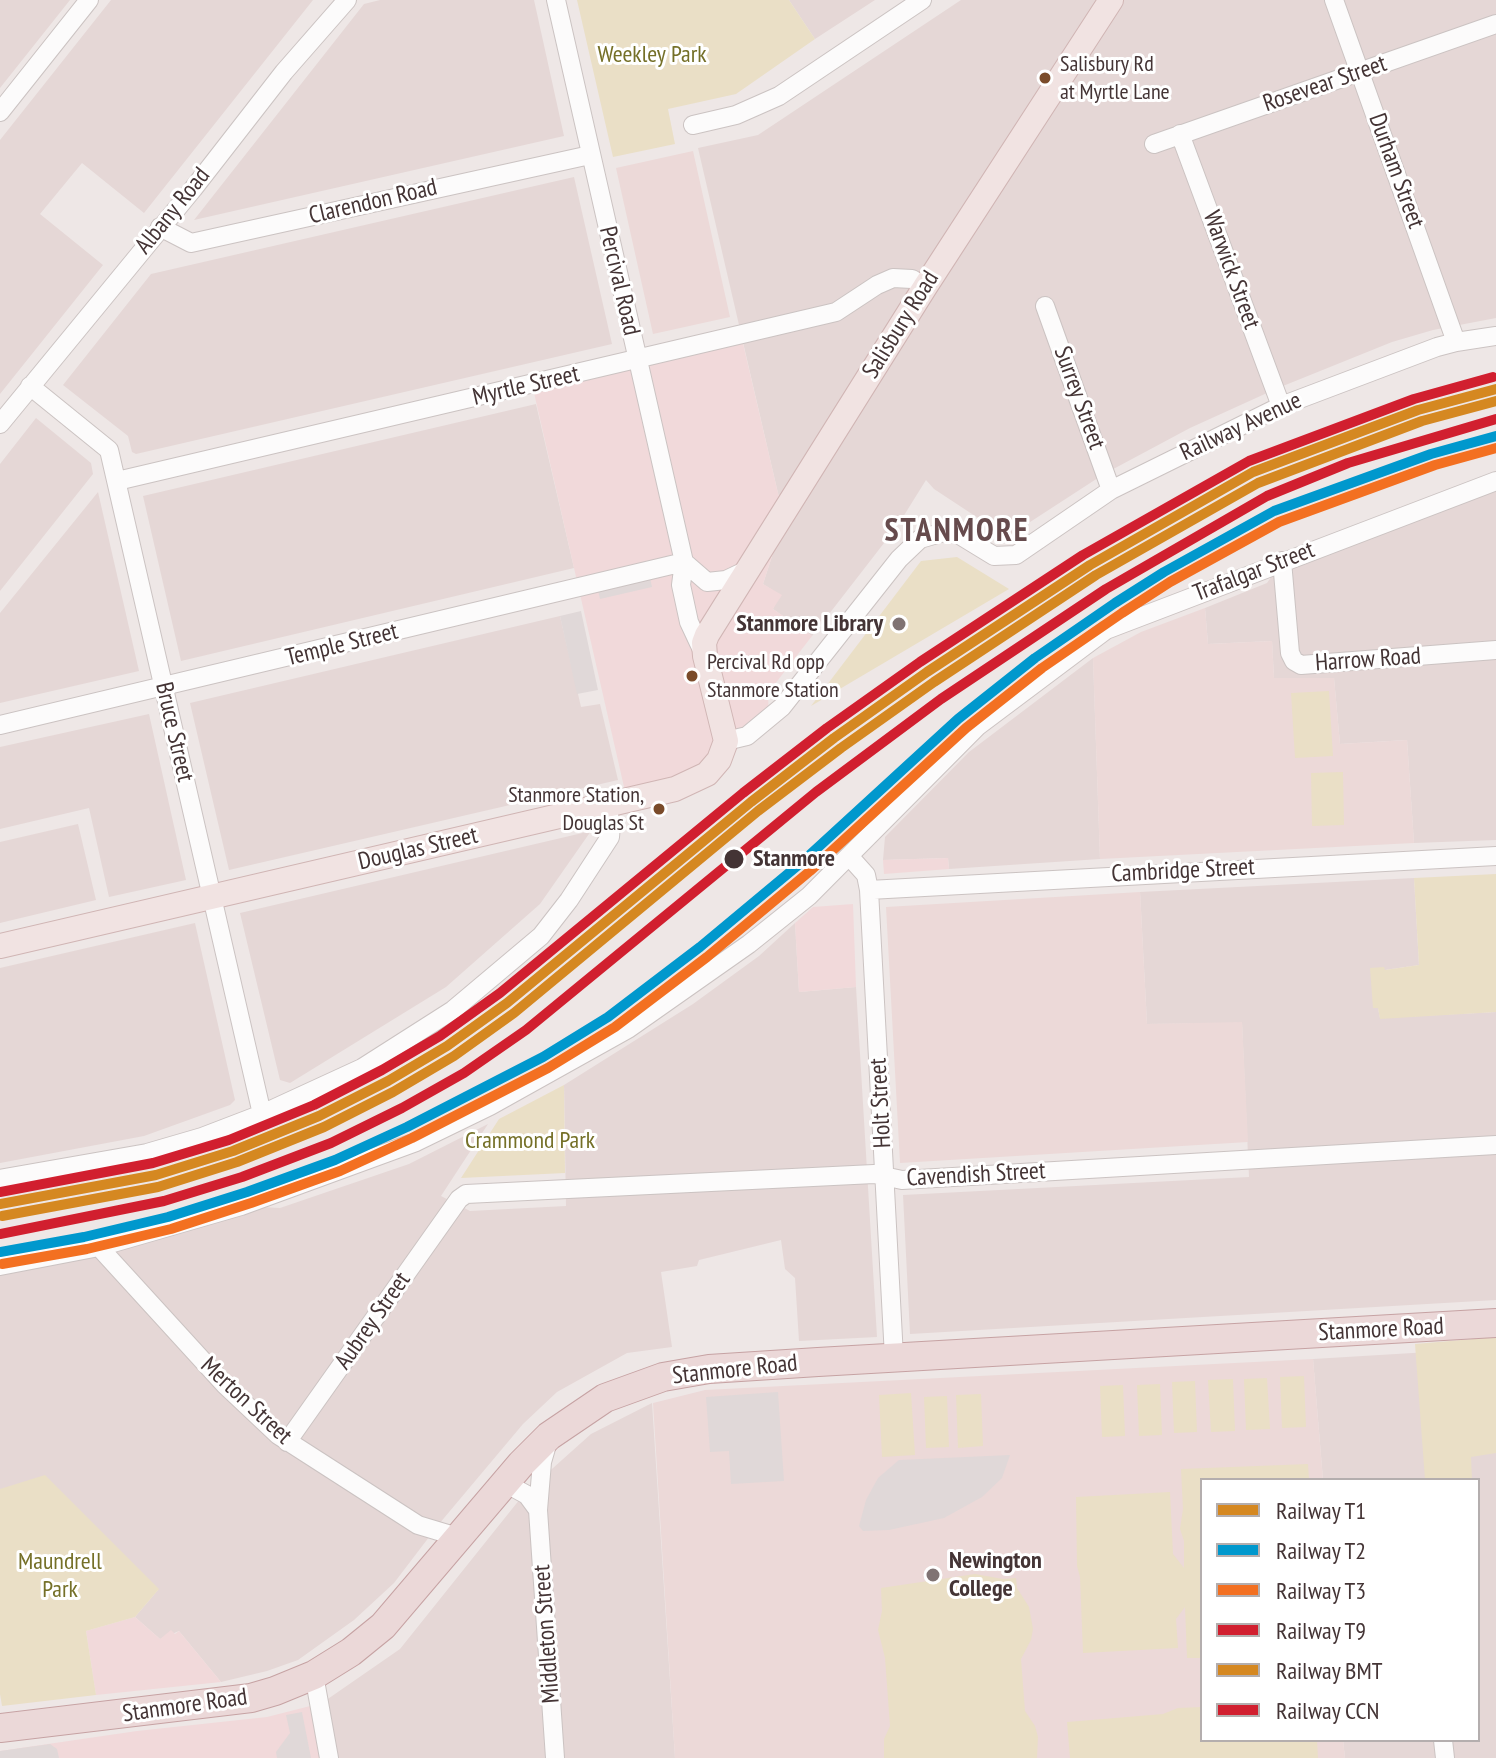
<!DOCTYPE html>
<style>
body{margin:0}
#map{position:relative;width:1496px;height:1758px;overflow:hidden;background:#eee7e6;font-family:"PT Sans Narrow",sans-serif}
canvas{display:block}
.legend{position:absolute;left:1200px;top:1478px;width:280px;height:264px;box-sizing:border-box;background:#fff;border:2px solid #b4aeae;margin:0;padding:10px 14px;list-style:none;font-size:24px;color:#443435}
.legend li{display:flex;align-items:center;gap:16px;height:40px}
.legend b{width:40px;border:2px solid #b4aeae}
</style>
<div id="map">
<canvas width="1496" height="1758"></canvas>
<ul class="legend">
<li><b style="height:10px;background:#d58821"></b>Railway T1</li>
<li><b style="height:10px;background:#0098cd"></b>Railway T2</li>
<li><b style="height:10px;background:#f37021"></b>Railway T3</li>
<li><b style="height:10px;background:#d11f2f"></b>Railway T9</li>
<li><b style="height:10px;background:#d58821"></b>Railway BMT</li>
<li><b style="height:10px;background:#d11f2f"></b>Railway CCN</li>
</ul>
</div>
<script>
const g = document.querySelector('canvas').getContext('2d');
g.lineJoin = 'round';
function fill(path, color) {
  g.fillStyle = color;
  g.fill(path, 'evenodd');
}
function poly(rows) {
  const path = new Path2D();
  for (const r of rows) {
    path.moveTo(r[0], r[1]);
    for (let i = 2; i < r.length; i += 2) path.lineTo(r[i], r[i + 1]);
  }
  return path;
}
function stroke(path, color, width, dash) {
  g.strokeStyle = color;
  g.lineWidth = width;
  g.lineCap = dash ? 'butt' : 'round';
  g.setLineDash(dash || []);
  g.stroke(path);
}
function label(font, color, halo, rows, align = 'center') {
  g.font = font + ' "PT Sans Narrow",sans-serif';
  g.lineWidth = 6;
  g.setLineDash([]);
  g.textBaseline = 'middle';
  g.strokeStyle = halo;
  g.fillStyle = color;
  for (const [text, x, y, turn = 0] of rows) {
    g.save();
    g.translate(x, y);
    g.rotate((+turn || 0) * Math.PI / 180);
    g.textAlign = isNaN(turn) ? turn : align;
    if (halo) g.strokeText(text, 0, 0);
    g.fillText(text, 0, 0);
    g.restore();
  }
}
const residential = poly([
 [0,0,70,0,0,88],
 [111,0,313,0,144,213,82,163,40,214,103,265,0,394,0,140],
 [380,0,534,0,564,136,194,220,364,4],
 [789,0,875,0,815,39],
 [961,0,1496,0,1496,318,1433,330,1392,342,1278,388,1190,428,1104,474,1007,537,934,489,926,480,898,525,812,636,773,609,778,594,763,584,789,504,779,497,777,489,698,148,758,135],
 [574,177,612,344,136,454,132,452,128,436,63,385,151,274],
 [536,404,574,568,181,661,143,496],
 [36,418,91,463,93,474,0,591,0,464],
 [1496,481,1496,840,1414,843,1407,740,1340,744,1334,678,1274,678,1272,641,1208,644,1205,608,1267,583,1282,561],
 [98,492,139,671,0,703,0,613],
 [560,616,581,707,600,704,618,780,229,870,190,703],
 [1093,658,1100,859,949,869,948,858,883,860,885,837,969,752],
 [149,714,186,880,109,897,89,808,0,829,0,747],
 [78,824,96,900,0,923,0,842],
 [591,831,540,904,446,987,290,1083,280,1080,240,913],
 [1414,878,1419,965,1385,970,1378,1008,1380,1018,1496,1012,1496,1300,910,1334,903,1195,1249,1177,1242,1023,1147,1024,1140,892],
 [195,923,235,1100,230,1105,144,1136,0,1163,0,968],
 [795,923,799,992,856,987,877,1337,799,1341,795,1278,785,1269,781,1240,699,1260,697,1266,661,1272,672,1347,627,1353,557,1392,523,1424,439,1524,394,1583,354,1620,298,1660,267,1671,221,1682,179,1631,160,1639,135,1617,158,1590,0,1489,0,1266,241,1206,280,1208,409,1164,488,1124,441,1196,470,1211,566,1206,564,1085,693,1004,759,956],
 [1496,1348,1496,1758,1345,1758,1343,1740,1478,1740,1478,1480,1323,1480,1313,1359],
 [652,1403,675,1758,334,1758,322,1703,400,1649,524,1494,591,1434]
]);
const commercial = poly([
 [741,335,777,489,779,497,789,504,763,584,782,595,773,609,812,636,768,693,769,720,719,760,627,800,532,384],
 [948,858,949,869,884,874,883,860],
 [853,904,856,987,799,992,795,923,813,907],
 [135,1617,160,1639,171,1630,175,1634,179,1631,221,1682,96,1695,86,1631],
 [322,1703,334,1758,0,1758,0,1751,137,1731,267,1717]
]);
const education = poly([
 [693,151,730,317,653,334,616,168],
 [1205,608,1208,644,1272,641,1274,678,1334,678,1340,744,1407,740,1414,843,1100,859,1093,658,1141,632],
 [1140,892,1147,1024,1242,1022,1248,1142,900,1163,886,907],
 [1313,1359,1323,1480,1202,1480,1202,1740,1343,1740,1345,1758,675,1758,653,1403,705,1390]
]);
const green = poly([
 [577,0,789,0,815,39,736,94,668,109,675,144,613,157],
 [957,557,1009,589,811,706,921,561],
 [1329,691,1333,756,1295,758,1291,693],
 [1343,772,1344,825,1312,826,1311,773],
 [1496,874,1496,1012,1380,1019,1378,1008,1373,1008,1370,968,1384,967,1385,970,1419,965,1414,878],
 [564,1085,565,1173,461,1178,499,1119],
 [1496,1337,1496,1453,1471,1457,1472,1480,1425,1480,1415,1344],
 [1304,1376,1306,1427,1282,1428,1280,1377],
 [1267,1378,1270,1429,1246,1430,1244,1379],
 [1233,1379,1235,1431,1211,1432,1208,1380],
 [1195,1381,1197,1432,1174,1433,1172,1382],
 [1160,1384,1162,1435,1139,1436,1137,1385],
 [1123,1385,1125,1436,1102,1437,1100,1386],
 [911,1393,915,1455,882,1457,879,1395],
 [981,1394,983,1446,958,1448,956,1395],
 [947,1396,949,1447,926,1448,924,1397],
 [1308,1464,1309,1480,1202,1480,1202,1658,1187,1658,1185,1607,1176,1619,1178,1648,1083,1653,1080,1577,1077,1566,1076,1497,1170,1492,1173,1554,1184,1568,1184,1541,1180,1529,1183,1509,1181,1469],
 [45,1475,159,1589,135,1617,86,1631,96,1695,2,1706,0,1694,0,1489],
 [975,1574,1003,1579,1016,1578,1017,1588,1029,1607,1033,1629,1031,1640,1021,1659,1025,1711,1035,1726,1038,1737,1037,1758,884,1758,884,1739,890,1726,885,1658,878,1630,882,1611,881,1588],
 [1202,1707,1202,1740,1317,1740,1318,1758,1070,1758,1067,1722,1163,1714,1178,1708]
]);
const parking = poly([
 [650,578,652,587,600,599,598,590],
 [581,611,598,690,577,694,560,616],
 [778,1392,784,1481,731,1484,729,1451,710,1452,706,1397],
 [1010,1455,1002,1478,982,1497,944,1518,889,1530,863,1531,859,1526,866,1500,878,1478,899,1460],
 [302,1712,311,1758,277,1758,276,1752,290,1733,286,1715],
 [50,1744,57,1749,59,1758,0,1758,0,1751]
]);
const minor = poly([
 [556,0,684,562,681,585,689,622,704,654],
 [1334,0,1456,342],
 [0,112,89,0],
 [693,125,736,115,779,96,922,0],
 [1180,134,1281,406],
 [1154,144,1496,24],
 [160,227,191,243,590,155],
 [1045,306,1111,490],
 [30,386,109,450,262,1114],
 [0,424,193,189,284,72,347,0],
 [117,481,836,312,877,285,893,278,912,279,925,287],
 [1282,561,1290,653,1294,661,1301,665,1496,650],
 [684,562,707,582,726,580,747,570],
 [0,725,684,562],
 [726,741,747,736,782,707,899,559,920,539,944,532,958,534,994,556,1016,555,1111,490,1281,406,1437,347,1456,342,1496,336],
 [849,856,866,875,869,890,894,1357],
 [869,890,1496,856],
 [0,1179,147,1153,202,1137,262,1114,362,1068,453,1010,541,936,569,900,610,837,611,825,607,805],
 [99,1247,225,1385,278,1435,418,1525,458,1537],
 [0,1266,99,1247,241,1206,416,1142,490,1106,628,1029,749,944,809,896,978,726,1106,630,1496,481],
 [549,1438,542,1462,538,1510,555,1758],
 [287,1442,459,1199,466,1194,874,1174,902,1180,1496,1145],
 [505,1483,527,1495,538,1510],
 [314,1675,329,1758],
 [1443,1740,1445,1758]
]);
const major = poly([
 [0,946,675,789,707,774,719,760,726,741,705,656,704,643,707,635,925,287,1111,0]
]);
const highway = poly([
 [0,1728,251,1698,275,1691,314,1675,351,1652,383,1626,521,1464,549,1436,605,1398,663,1377,709,1369,818,1362,1496,1323]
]);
const rail1 = poly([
 [0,1204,156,1175,233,1151,319,1116,388,1081,447,1046,507,1003,751,802,834,738,927,672,1090,565,1253,472,1418,410,1496,389]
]);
const rail2 = poly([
 [0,1252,84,1237,168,1217,247,1192,335,1160,407,1127,543,1057,608,1017,700,947,802,862,958,719,1035,658,1115,603,1164,572,1274,511,1431,454,1496,436]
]);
const rail3 = poly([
 [2,1264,87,1249,171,1229,251,1203,340,1171,412,1138,548,1068,615,1027,707,957,810,871,966,728,1042,668,1122,613,1170,582,1279,522,1435,465,1496,448]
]);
const rail4 = poly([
 [0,1234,164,1201,242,1177,331,1143,402,1108,464,1073,526,1030,816,792,941,699,1106,589,1267,496,1348,463,1496,419]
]);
const rail5 = poly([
 [2,1216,158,1187,237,1162,324,1127,393,1092,454,1056,514,1013,758,811,841,748,934,682,1096,575,1258,483,1422,421,1496,401]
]);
const rail6 = poly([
 [0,1192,153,1163,229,1140,314,1105,382,1070,440,1036,500,993,743,793,827,728,920,662,1083,555,1249,461,1414,399,1493,377]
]);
const markers = [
 [1045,78,7,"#7a4b2a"],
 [899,624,8,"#807373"],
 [692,676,7,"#7a4b2a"],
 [659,809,7,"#7a4b2a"],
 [734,859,11,"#443435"],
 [933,1575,8,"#807373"]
];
const busNames = [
 ["Salisbury Rd",1060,65],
 ["at Myrtle Lane",1060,93],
 ["Percival Rd opp",707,663],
 ["Stanmore Station",707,691],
 ["Stanmore Station,",644,796,"right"],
 ["Douglas St",644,824,"right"]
];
const parkNames = [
 ["Weekley Park",652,55],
 ["Crammond Park",530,1141],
 ["Maundrell",60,1562],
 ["Park",60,1590]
];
const streetNames = [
 ["Rosevear Street",1325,84,-19],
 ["Durham Street",1396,171,70],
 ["Clarendon Road",373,202,-13],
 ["Albany Road",173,211,-51],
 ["Warwick Street",1231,270,70],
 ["Percival Road",619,281,77],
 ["Salisbury Road",901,325,-58],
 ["Myrtle Street",526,386,-13],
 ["Surrey Street",1079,398,70],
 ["Railway Avenue",1241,427,-25],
 ["Trafalgar Street",1254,572,-21],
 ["Temple Street",342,645,-14],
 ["Harrow Road",1368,660,-4],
 ["Bruce Street",174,732,77],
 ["Douglas Street",418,849,-13],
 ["Cambridge Street",1183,871,-3],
 ["Holt Street",881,1103,-93],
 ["Cavendish Street",976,1175,-3],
 ["Aubrey Street",373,1321,-55],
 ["Stanmore Road",1381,1330,-3],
 ["Stanmore Road",735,1370,-6],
 ["Merton Street",246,1401,43],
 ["Middleton Street",547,1634,-94],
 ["Stanmore Road",185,1706,-8]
];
const poiNames = [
 ["Stanmore Library",883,624],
 ["Newington",949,1561,"left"],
 ["College",949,1589,"left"]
];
const stopNames = [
 ["Stanmore",753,859]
];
const districtNames = [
 ["STANMORE",957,532]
];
fill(residential, '#e5d7d6');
fill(commercial, '#f1d9da');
fill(education, '#ecd9d8');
fill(green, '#eadfc6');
fill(parking, '#e0d8d8');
stroke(minor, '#cbc3c2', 20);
stroke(major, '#d0b5b4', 26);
stroke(highway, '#c6a2a3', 30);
stroke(minor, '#fcfbfb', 18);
stroke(major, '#f1e3e2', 24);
stroke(highway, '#ebd8d8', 28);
stroke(rail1, '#d58821', 10);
stroke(rail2, '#0098cd', 10);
stroke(rail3, '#f37021', 10);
stroke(rail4, '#d11f2f', 10);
stroke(rail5, '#d58821', 10);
stroke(rail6, '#d11f2f', 10);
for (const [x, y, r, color] of markers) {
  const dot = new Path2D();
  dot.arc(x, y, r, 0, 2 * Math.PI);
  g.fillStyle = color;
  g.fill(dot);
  stroke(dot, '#fff', 3);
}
label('22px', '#443435', '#fff', busNames, 'left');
label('24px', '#757028', '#fff', parkNames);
label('24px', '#443435', '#fff', streetNames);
label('bold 24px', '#443435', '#fff', poiNames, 'right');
label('bold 24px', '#443435', '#fff', stopNames, 'left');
g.letterSpacing = '2px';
label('bold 32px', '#664b4d', '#fff', districtNames);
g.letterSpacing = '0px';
</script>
